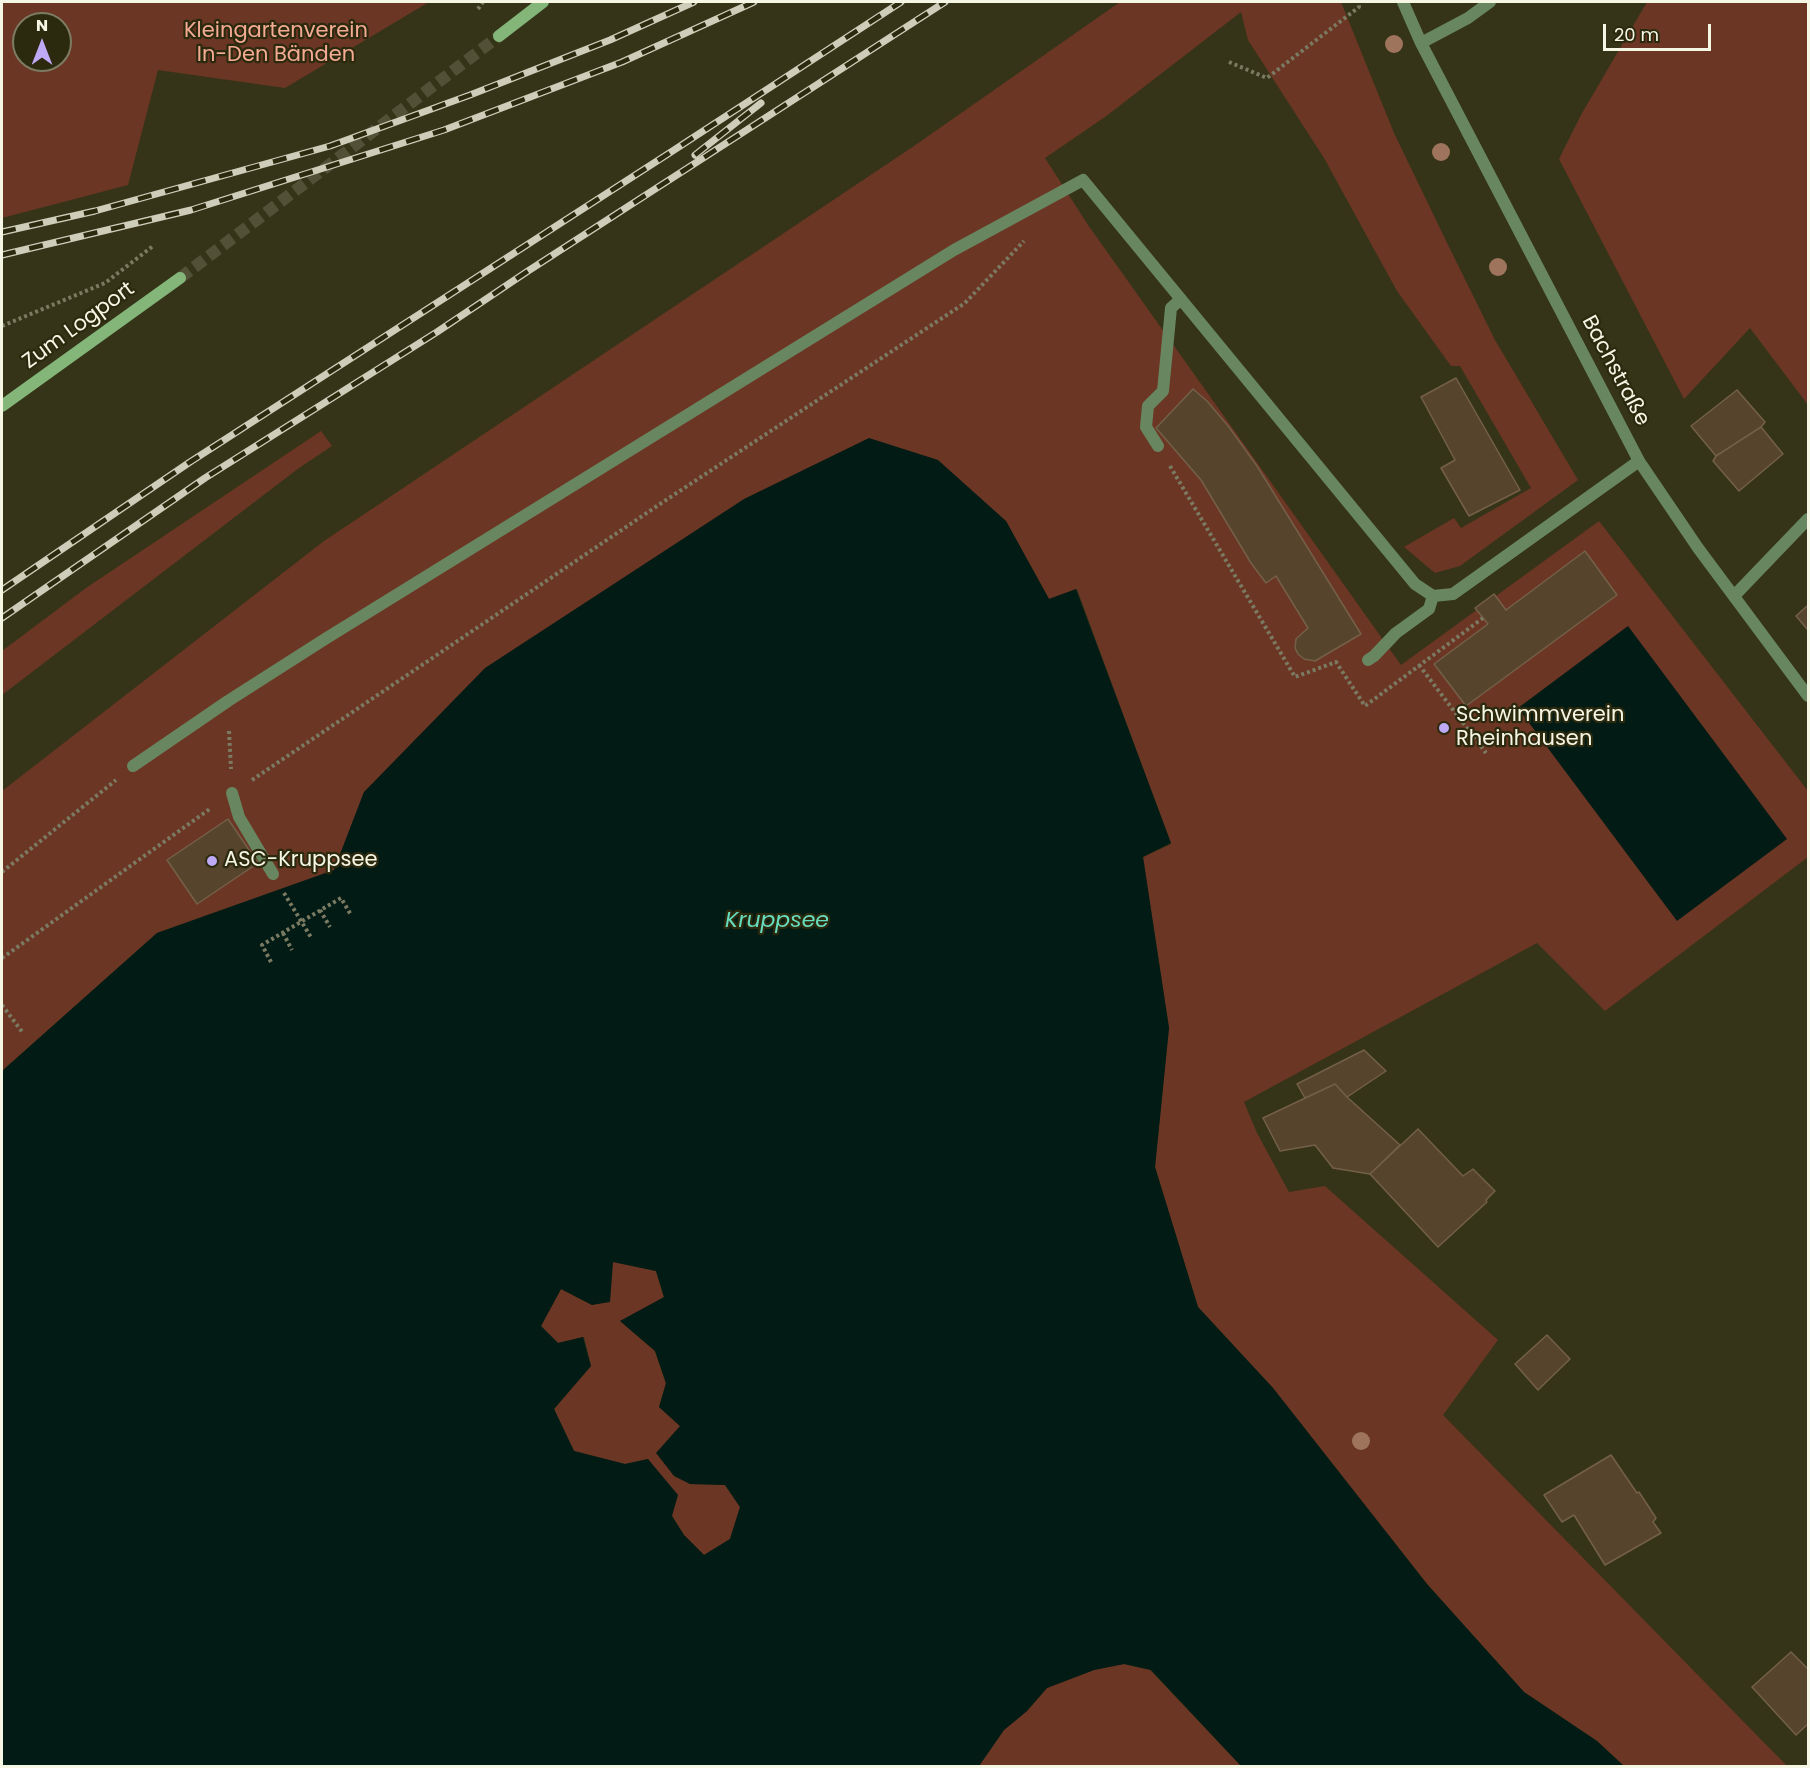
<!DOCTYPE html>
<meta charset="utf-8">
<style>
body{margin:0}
#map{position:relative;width:1810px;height:1768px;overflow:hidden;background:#353418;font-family:Poppins,sans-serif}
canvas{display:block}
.frame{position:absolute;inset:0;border:3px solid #f6f6e5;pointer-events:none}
.north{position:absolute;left:12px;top:12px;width:60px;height:60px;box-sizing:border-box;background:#2b2a0e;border:2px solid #7c7c64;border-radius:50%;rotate:0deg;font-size:16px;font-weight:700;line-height:24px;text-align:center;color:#f6f6e5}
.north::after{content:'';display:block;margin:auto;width:21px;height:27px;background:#bea9f5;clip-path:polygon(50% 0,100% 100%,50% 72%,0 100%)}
.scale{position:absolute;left:1603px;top:24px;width:108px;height:27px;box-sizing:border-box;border:3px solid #f6f6e5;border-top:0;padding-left:8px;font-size:18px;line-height:21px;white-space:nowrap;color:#f6f6e5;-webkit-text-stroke:4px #2b2a0e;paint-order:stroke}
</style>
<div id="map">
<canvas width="1810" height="1768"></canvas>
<div class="frame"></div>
<div class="north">N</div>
<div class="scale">20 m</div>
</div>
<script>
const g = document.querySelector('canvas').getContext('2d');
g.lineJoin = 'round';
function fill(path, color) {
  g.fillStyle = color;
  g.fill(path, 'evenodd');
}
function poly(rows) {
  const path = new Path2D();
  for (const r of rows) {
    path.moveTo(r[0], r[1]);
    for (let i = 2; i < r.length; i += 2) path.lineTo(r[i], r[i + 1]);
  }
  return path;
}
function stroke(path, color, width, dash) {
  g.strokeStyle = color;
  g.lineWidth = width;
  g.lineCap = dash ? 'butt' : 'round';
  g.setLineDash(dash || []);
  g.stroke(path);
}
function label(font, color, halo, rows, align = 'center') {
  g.font = font + ' Poppins,sans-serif';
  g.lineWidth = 4.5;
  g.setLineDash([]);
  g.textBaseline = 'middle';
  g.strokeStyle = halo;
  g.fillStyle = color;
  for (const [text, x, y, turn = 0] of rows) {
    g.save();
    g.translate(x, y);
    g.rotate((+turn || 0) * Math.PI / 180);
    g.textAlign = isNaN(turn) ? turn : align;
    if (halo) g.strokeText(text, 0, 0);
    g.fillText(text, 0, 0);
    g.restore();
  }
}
const green = poly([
 [2,2,429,2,285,88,158,70,128,185,2,218],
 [24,24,60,24,60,60,24,60],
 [1120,2,1341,2,1394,133,1450,249,1495,340,1578,480,1460,566,1435,573,1404,547,1454,518,1461,528,1531,488,1460,366,1451,366,1397,291,1324,158,1248,40,1241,12,1105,117,1045,158,1088,225,1401,665,1599,521,1808,791,1808,857,1605,1011,1537,943,1244,1102,1257,1133,1289,1192,1325,1186,1498,1340,1443,1415,1787,1766,1624,1766,1597,1741,1524,1692,1427,1584,1273,1388,1198,1307,1155,1167,1169,1028,1143,857,1171,844,1077,589,1049,599,1006,521,364,792,334,870,157,933,2,1071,2,791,324,541,914,146],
 [1647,2,1808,2,1808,405,1750,328,1684,399,1559,159,1581,115],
 [321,431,332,446,299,468,2,695,2,651,86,588],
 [613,1262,656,1271,664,1298,620,1321,655,1351,666,1384,659,1407,681,1427,690,1484,725,1485,740,1507,730,1539,704,1555,684,1535,672,1516,648,1459,625,1464,574,1451,554,1409,591,1366,584,1337,558,1343,541,1326,561,1289,592,1305],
 [1124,1664,1150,1670,1241,1766,979,1766,1004,1730,1027,1711,1047,1688,1094,1670]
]);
const water = poly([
 [869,438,938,460,1006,521,1049,599,1076,589,1171,843,1143,857,1169,1028,1155,1167,1198,1307,1273,1388,1427,1584,1524,1692,1597,1741,1624,1766,1241,1766,1151,1670,1124,1664,1094,1670,1047,1688,1027,1711,1004,1730,979,1766,2,1766,2,1071,157,933,334,870,364,792,485,668,744,499],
 [613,1262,656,1271,664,1297,620,1321,655,1351,666,1383,659,1407,680,1426,656,1453,674,1476,690,1484,725,1485,740,1507,730,1539,704,1555,684,1535,672,1516,678,1495,648,1459,625,1464,574,1451,554,1409,591,1366,583,1337,558,1343,541,1326,561,1289,592,1305,610,1302],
 [1628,626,1787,839,1677,921,1518,708]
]);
const building = poly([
 [1456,378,1520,490,1469,516,1441,468,1455,460,1421,397,1456,378],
 [1193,389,1207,401,1229,427,1257,466,1361,634,1315,661,1304,659,1298,654,1295,648,1296,639,1308,628,1276,576,1266,583,1251,563,1201,480,1156,428,1193,389],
 [1737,390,1765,422,1761,427,1716,456,1691,426,1737,390],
 [1761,427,1783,454,1739,491,1713,461,1716,456,1761,427],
 [1585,551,1617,595,1466,706,1434,664,1488,624,1475,608,1494,594,1506,610,1585,551],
 [1808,605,1808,630,1796,616,1808,605],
 [228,819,258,863,197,904,167,860,228,819],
 [1364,1050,1386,1071,1347,1097,1335,1084,1305,1098,1297,1084,1364,1050],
 [1335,1084,1347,1097,1400,1145,1370,1174,1333,1168,1315,1145,1280,1151,1263,1118,1335,1084],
 [1418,1129,1463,1176,1473,1169,1495,1191,1486,1200,1487,1202,1438,1247,1370,1174,1418,1129],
 [1547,1335,1570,1359,1538,1390,1515,1364,1547,1335],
 [1611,1455,1637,1493,1639,1492,1656,1518,1653,1522,1661,1533,1605,1565,1574,1515,1562,1522,1544,1495,1611,1455],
 [1791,1652,1808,1669,1808,1724,1796,1735,1752,1687,1791,1652]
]);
const secondaryTunnel = poly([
 [180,278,499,36]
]);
const path = poly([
 [478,9,483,2],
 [1229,62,1267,78,1359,7,1358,2],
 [2,326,105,283,153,246],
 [1170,466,1295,677,1336,662,1365,706,1483,618],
 [1419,665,1486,753],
 [229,731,231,769],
 [252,780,660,504,965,303,1024,241],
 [2,872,116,780],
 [284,893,312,939],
 [320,910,330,927],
 [283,933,292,950],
 [2,958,211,808],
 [271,962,262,945,341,898,351,915],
 [2,1005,23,1033]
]);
const service = poly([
 [1158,446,1146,427,1148,406,1163,391,1171,308,1181,299],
 [1368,660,1374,656,1396,633,1429,609,1433,596],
 [133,766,228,701,325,639,954,250,1083,180,1415,584,1433,596,1453,594,1639,461],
 [232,793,239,817,273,874]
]);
const minor = poly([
 [1734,596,1808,519]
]);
const tertiary = poly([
 [1403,2,1421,43,1639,461,1698,548,1808,696],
 [1421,43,1468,18,1490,2]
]);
const secondary = poly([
 [499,36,543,2],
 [2,406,180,278]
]);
const rail = poly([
 [695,155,761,103],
 [2,232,95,211,330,146,470,95,610,40,694,2],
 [2,255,191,210,444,130,622,62,754,2],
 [2,590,190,462,671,152,901,2],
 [2,618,205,478,437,332,528,271,945,2]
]);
const trees = [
 [1394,44],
 [1441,152],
 [1498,267],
 [1361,1441]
];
const markers = [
 [1444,728,6,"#bea9f5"],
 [212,861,6,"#bea9f5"]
];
const parkNames = [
 ["Kleingartenverein",276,32],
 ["In-Den Bänden",276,56]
];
const streetNames = [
 ["Zum Logport",79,326,-36],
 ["Bachstraße",1615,371,62]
];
const poiNames = [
 ["Schwimmverein",1456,716],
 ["Rheinhausen",1456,740],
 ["ASC-Kruppsee",224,861]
];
const waterNames = [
 ["Kruppsee",777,921]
];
fill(green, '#6c3624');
fill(water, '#021b15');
fill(building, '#57442d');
stroke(building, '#746048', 1.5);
stroke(secondaryTunnel, '#525137', 12, [12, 6]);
stroke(path, '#7b7a62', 4, [3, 3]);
stroke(service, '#688761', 12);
stroke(minor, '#688761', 12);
stroke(tertiary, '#688761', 12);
stroke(secondary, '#84b67a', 12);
stroke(rail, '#cdcdb9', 7);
stroke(rail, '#2b2a0e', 4.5, [14]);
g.fillStyle = '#9e755c';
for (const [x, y] of trees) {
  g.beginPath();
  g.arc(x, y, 9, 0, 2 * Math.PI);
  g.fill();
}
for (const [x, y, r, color] of markers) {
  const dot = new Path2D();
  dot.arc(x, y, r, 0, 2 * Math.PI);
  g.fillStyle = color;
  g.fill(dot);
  stroke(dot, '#2b2a0e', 2);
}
label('21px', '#f4aa93', '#2b2a0e', parkNames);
label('21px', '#f6f6e5', '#2b2a0e', streetNames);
label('21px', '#f6f6e5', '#2b2a0e', poiNames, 'left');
label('italic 22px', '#66ddbf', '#2b2a0e', waterNames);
</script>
